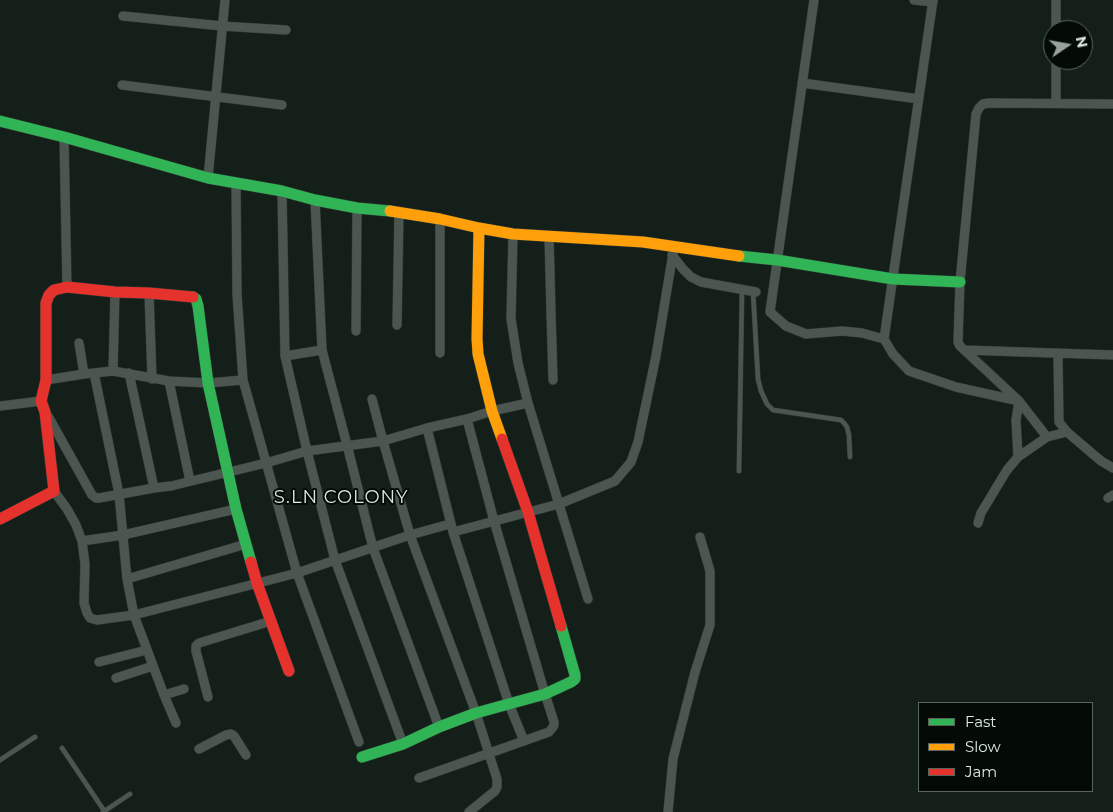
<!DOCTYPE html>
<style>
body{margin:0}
#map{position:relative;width:1113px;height:812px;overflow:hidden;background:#141f19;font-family:Montserrat,sans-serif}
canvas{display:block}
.legend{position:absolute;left:918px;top:702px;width:175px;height:90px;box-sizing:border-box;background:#040b06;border:1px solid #5a645d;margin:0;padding:6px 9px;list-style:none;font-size:15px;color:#dce9e0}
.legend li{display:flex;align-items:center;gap:10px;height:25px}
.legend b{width:25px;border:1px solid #5a645d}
.north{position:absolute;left:1043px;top:20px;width:50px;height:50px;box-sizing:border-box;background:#040b06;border:1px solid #5a645d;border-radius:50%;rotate:78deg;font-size:14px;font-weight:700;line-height:20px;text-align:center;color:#dce9e0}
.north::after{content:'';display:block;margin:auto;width:18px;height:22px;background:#96a29a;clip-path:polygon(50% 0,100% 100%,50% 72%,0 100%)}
</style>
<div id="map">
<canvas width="1113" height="812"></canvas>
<ul class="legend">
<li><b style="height:6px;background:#30b455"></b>Fast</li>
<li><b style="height:6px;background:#ff9f0a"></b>Slow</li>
<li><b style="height:6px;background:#e5322d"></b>Jam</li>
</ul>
<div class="north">N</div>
</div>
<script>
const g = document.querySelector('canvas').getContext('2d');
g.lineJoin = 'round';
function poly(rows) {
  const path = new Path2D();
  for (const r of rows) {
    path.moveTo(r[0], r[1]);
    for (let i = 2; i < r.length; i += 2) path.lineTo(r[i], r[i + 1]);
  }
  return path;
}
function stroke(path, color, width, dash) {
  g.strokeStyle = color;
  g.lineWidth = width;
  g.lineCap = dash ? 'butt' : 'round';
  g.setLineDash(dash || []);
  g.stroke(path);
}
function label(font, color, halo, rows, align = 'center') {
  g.font = font + ' Montserrat,sans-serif';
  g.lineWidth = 4;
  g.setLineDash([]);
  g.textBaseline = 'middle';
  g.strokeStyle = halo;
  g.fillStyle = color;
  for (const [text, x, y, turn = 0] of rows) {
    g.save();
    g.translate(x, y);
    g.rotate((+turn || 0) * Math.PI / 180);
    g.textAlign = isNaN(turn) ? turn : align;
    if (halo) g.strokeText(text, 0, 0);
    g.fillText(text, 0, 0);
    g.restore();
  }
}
const lane = poly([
 [753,291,758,379,761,391,767,404,773,410,841,420,844,423,847,427,849,435,850,457],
 [739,471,742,290],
 [62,748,105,812],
 [0,760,35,737],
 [103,812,130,794]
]);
const street = poly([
 [814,0,770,312,786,326,806,334,842,331,862,333,884,339,893,354,909,371,956,387,1019,401,1016,420,1018,457,1007,470,981,513,978,523],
 [914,0,933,2],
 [1056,0,1056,30],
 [123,16,222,26,286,30],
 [1056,60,1056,104],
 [802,83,919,99],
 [122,85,282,105],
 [64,137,67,287],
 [208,178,225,0],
 [236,183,237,294,243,380,297,573,359,742],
 [282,191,285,356,307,451,335,560,403,744],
 [315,200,322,350,347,445,373,548,439,727],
 [440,219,440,353],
 [513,234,511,319,518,363,528,403,588,599],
 [549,236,551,313,553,380],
 [672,255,683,269,691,277,701,282,756,292],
 [149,293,152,379],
 [397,325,399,212],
 [356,331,357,208],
 [884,339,933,0],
 [79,343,84,374],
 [964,350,1113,355],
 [1058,354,1059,422,1067,432,1101,461,1113,468],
 [285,356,322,350],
 [113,371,115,292],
 [94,373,119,494,127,579,134,615,164,695,176,723],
 [129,373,154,488],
 [46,380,84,374,113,371,169,381,208,383,243,380],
 [169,381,190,481],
 [372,399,383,441,410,535,476,713,497,779,497,787,495,791,469,812],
 [0,406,41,401],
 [48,416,92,495,96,498,99,498,154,488,171,486,266,463,307,451,383,441,427,428,467,419,492,411,528,403],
 [427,428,453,532,509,704,524,741],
 [1067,432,1047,437,1019,401,960,346,958,342,960,282,976,114,979,108,983,104,989,103,1113,104],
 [1018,457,1047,437],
 [54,491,67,509,76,525,82,541,85,564,84,603,87,613,90,618,97,620,134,615,297,573,410,535,450,524],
 [1108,498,1113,495],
 [453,532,559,504,615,481,631,462,638,442,656,356,674,247],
 [82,541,123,535,236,509],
 [127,579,246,544],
 [99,662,147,650],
 [116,678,153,666],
 [164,695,184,689],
 [208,697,196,651,196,646,199,643,271,621],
 [199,749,226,735,231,734,234,736,246,755],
 [419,778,549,732,553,727,554,725,554,722,545,694,494,521,467,419],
 [668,812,673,759,695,672,710,625,710,571,700,537]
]);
const fast = poly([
 [0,121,64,137,208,178,282,191,315,200,357,208,390,211],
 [739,256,777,260,893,279,960,282],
 [193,297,196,299,198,306,208,383,236,509,251,562],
 [362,757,403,744,439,727,476,713,545,694,571,682,575,679,575,675,561,626]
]);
const slow = poly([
 [390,211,440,219,479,228,513,234,643,242,739,256],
 [479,228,477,339,478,354,492,411,502,439]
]);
const jam = poly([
 [502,439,528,512,561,626],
 [0,519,54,491,45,412,41,401,46,380,46,303,49,295,54,290,67,287,115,292,149,293,193,297],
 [251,562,257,583,289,671]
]);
const quarterNames = [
 ["S.LN COLONY",341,498]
];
stroke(lane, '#313a35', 5.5);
stroke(street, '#313a35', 10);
stroke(fast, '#313a35', 12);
stroke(slow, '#313a35', 12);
stroke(jam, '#313a35', 12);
stroke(lane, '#4c5550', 4.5);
stroke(street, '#4c5550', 9);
stroke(fast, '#30b455', 11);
stroke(slow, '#ff9f0a', 11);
stroke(jam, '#e5322d', 11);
g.letterSpacing = '1px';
label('18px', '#dce9e0', '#040b06', quarterNames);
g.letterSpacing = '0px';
</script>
